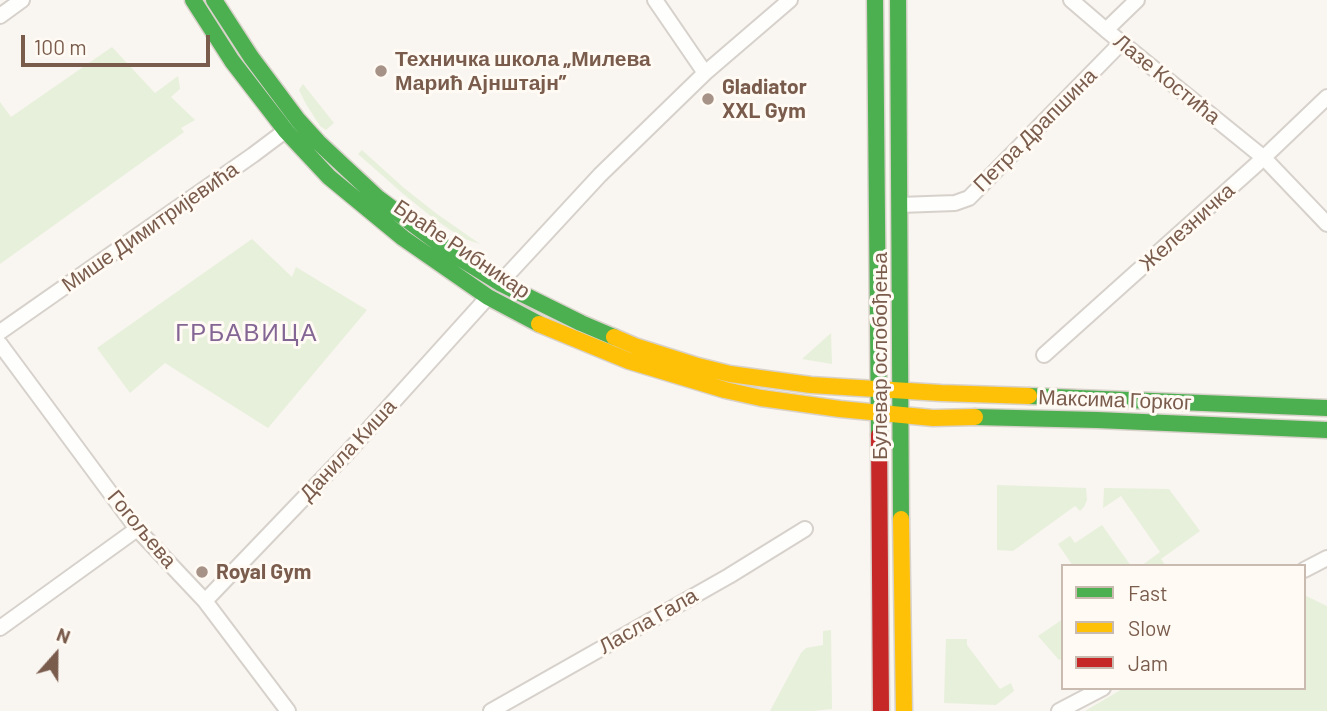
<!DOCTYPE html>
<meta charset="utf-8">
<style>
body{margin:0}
#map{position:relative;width:1327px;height:711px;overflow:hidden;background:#f9f5f0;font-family:Barlow,sans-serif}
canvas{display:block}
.legend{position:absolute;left:1061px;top:564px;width:245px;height:126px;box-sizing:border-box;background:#fffaf3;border:2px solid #cabbb1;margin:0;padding:9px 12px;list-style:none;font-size:21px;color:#7a5c4d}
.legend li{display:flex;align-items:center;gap:14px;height:35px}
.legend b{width:35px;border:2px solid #cabbb1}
.north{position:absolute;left:21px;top:620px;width:70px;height:70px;-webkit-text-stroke:5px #fffaf3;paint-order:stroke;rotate:21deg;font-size:19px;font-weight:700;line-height:28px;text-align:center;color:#7a5c4d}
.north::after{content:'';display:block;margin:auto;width:24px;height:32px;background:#7a5c4d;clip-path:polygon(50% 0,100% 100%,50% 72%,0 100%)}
.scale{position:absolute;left:21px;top:35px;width:189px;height:32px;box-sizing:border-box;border:4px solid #7a5c4d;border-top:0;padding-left:9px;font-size:21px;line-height:24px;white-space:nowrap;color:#7a5c4d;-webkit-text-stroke:5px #fffaf3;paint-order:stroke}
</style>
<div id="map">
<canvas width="1327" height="711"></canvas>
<ul class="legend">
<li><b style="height:9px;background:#4caf50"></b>Fast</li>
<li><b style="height:9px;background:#ffc107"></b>Slow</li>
<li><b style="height:9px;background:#c62828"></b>Jam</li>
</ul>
<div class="north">N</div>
<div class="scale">100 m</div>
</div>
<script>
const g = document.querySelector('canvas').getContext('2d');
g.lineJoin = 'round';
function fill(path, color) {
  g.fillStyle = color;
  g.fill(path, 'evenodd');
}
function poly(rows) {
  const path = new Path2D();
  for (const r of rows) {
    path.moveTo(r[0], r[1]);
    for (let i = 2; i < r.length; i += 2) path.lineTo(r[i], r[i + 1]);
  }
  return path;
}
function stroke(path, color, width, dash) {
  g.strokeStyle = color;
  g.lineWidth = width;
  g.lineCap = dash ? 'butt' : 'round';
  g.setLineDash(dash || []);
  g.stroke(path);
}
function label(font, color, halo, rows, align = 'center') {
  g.font = font + ' Barlow,sans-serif';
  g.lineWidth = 6;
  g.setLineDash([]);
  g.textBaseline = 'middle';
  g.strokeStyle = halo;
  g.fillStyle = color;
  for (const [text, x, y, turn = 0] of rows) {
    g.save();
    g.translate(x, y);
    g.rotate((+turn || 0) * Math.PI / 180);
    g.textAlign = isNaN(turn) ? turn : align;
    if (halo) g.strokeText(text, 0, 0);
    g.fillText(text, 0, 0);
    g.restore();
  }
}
const green = poly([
 [112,47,155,93,178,76,180,89,171,97,195,120,181,128,184,132,0,264,0,102,11,117],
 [303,84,334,123,326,130,320,126,306,104,299,90],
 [362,150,404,188,437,214,480,244,462,238,433,218,401,192,358,154],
 [252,239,292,277,296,267,367,310,268,428,165,363,130,393,97,348],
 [831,333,832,364,802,359],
 [997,485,1086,488,1087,500,1084,507,1080,511,1075,506,1013,551,997,550],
 [1104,488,1169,489,1200,531,1161,559,1166,566,1141,566,1160,552,1121,496,1103,508],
 [1102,525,1131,566,1073,566,1058,544,1070,536,1075,543],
 [1304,595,1327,606,1327,711,1085,711,1124,688,1304,688],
 [1063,619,1063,658,1059,660,1038,636],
 [831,630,832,709,812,711,770,711,801,653,806,648,823,645,823,631],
 [946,639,967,639,967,645,1000,689,1011,683,1014,691,996,705,944,703]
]);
const street = poly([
 [655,0,705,73],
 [1071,0,1106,30,1264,158,1327,224],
 [0,16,22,0],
 [1106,30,1137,0],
 [900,205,955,203,969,198,1121,43],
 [500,283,600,175,705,73,790,0],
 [0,332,253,155,293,125],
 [0,344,137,529,205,601,288,711],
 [1044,355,1258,163,1327,97],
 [1304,570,1327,558],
 [205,601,347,453,488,297],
 [0,628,137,529],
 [491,711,729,576,805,529],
 [1059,711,1103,688]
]);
const fast = poly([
 [193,0,232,61,286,131,329,177,403,238,488,297,539,324],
 [214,0,251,57,298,120,318,142,378,198,453,254,500,283,581,323,614,337],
 [875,0,879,435],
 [898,0,901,519],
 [1029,396,1327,408],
 [975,417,1097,420,1327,430]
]);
const slow = poly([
 [539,324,629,361,725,390,761,398,840,409,933,418,975,417],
 [614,337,635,346,698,366,730,374,811,385,941,393,1029,396],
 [901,519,904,711]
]);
const jam = poly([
 [879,435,881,711]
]);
const markers = [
 [381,71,7,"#a69286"],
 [708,99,7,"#a69286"],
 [202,572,7,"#a69286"]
];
const poiNames = [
 ["Техничка школа „Милева",395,59],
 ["Марић Ајнштајн”",395,83],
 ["Gladiator",722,87],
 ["XXL Gym",722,111],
 ["Royal Gym",216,572]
];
const streetNames = [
 ["Лазе Костића",1167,79,39],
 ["Петра Драпшина",1035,130,-45],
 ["Мише Димитријевића",150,227,-35],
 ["Железничка",1187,227,-42],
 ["Браће Рибникар",462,249,34],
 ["Булевар ослобођења",880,356,-90],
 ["Максима Горког",1115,400,2],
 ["Данила Киша",348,450,-47],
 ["Гогољева",142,529,50],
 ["Ласла Гала",648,621,-30]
];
const quarterNames = [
 ["ГРБАВИЦА",247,333]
];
fill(green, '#e7f0db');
stroke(street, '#d7d1cb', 18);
stroke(fast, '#d9d2cb', 19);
stroke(slow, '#d9d2cb', 19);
stroke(jam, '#d9d2cb', 19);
stroke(street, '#fefefd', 14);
stroke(fast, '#4caf50', 16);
stroke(slow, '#ffc107', 16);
stroke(jam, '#c62828', 16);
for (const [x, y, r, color] of markers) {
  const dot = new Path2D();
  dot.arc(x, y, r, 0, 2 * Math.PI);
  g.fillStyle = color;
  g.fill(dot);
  stroke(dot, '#fffaf3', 2.5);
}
label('bold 21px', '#7a5c4d', '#fffaf3', poiNames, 'left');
label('21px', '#7a5c4d', '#fffaf3', streetNames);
g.letterSpacing = '2px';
label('24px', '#846695', '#fffaf3', quarterNames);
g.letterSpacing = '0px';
</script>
